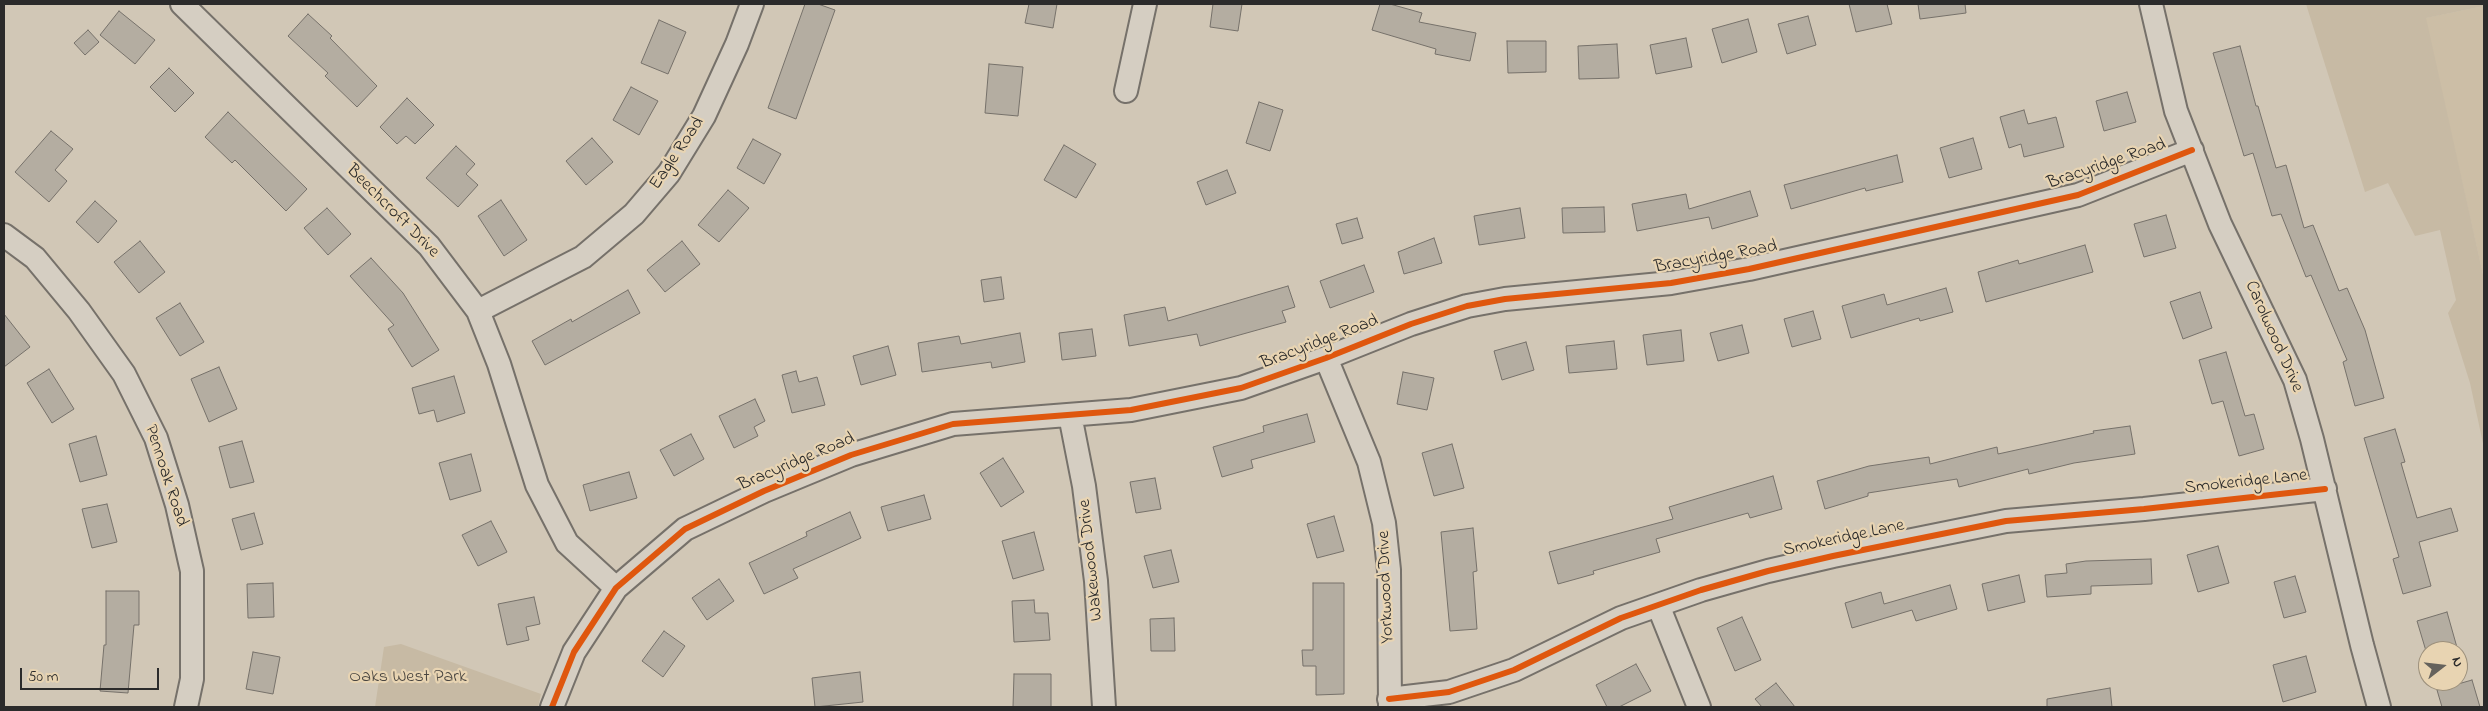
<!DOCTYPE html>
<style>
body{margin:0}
#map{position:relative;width:2488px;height:711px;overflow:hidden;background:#d1c7b6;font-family:"Indie Flower",sans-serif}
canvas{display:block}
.frame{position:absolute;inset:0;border:5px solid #2b2b2b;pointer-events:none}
.north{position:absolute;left:2418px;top:641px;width:50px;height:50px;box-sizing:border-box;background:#e8d4b2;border:1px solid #9c907c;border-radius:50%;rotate:74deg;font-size:14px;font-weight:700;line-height:20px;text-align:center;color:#2b2b2b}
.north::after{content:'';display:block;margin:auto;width:18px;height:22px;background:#65625c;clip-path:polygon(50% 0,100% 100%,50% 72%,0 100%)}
.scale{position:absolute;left:20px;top:668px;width:139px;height:22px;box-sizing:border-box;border:2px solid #2b2b2b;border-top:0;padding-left:6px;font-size:15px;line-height:18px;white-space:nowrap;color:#2b2b2b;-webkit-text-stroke:4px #e8d4b2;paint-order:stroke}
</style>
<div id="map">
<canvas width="2488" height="711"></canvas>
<div class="frame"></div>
<div class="north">N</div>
<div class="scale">50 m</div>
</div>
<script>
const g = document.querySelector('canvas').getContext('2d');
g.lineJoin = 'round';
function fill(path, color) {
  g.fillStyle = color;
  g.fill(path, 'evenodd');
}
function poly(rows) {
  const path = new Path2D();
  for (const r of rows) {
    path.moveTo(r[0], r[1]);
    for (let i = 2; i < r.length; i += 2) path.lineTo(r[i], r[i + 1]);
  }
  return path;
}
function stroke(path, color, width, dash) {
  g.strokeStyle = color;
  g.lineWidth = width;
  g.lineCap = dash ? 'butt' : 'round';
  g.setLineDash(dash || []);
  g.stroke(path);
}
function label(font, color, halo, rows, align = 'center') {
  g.font = font + ' "Indie Flower",sans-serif';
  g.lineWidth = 4.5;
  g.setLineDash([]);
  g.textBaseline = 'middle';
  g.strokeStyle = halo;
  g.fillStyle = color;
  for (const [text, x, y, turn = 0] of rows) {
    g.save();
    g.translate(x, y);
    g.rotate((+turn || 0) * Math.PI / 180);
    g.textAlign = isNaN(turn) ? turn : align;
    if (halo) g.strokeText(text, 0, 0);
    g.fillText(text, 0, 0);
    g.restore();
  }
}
const built = poly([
 [2484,6,2484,279,2425,18]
]);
const green = poly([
 [2306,4,2484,4,2484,6,2426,18,2484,279,2484,448,2470,383,2448,313,2456,300,2440,230,2415,236,2388,183,2365,192],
 [401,644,541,694,538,707,375,707,384,647]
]);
const building = poly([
 [805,4,818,4,835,10,796,119,768,108,805,4],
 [1029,4,1057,4,1053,28,1025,23,1029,4],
 [1213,4,1242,4,1238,31,1210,27,1213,4],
 [1380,4,1390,4,1422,13,1419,22,1476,33,1470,61,1435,54,1436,49,1372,30,1380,4],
 [1849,4,1887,4,1892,24,1856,32,1849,4],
 [1918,4,1965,4,1966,13,1920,19,1918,4],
 [119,11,155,40,135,64,100,35,119,11],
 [308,14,332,36,330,38,377,86,357,107,325,76,328,73,288,36,308,14],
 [1808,16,1816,45,1787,54,1778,24,1808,16],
 [1748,19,1757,52,1722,63,1712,29,1748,19],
 [659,20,686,32,668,74,641,63,659,20],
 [88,30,99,42,85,55,74,43,88,30],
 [1686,38,1692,67,1656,74,1650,45,1686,38],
 [1507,41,1546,41,1546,72,1508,73,1507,41],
 [1617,44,1619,78,1579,79,1578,46,1617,44],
 [2240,46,2256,106,2258,106,2276,168,2286,165,2304,228,2313,225,2339,291,2347,288,2365,330,2384,398,2355,406,2343,362,2347,360,2311,275,2306,277,2281,214,2272,216,2253,153,2244,156,2213,53,2240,46],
 [989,64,1023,67,1018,116,985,113,989,64],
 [169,68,194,93,175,112,150,87,169,68],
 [631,87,658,101,639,135,613,120,631,87],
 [2127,92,2136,122,2104,131,2096,101,2127,92],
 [407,98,434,125,415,144,406,136,397,144,380,127,407,98],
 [1259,102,1283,110,1270,151,1246,143,1259,102],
 [2024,110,2028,124,2056,117,2064,147,2024,157,2021,144,2009,148,2000,117,2024,110],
 [228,112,307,189,286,211,235,160,232,163,205,137,228,112],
 [51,131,73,149,55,170,67,181,49,202,15,172,51,131],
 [592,138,613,162,586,185,566,161,592,138],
 [1973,138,1982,169,1949,178,1940,148,1973,138],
 [753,139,781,154,764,184,737,168,753,139],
 [1064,145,1096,164,1076,198,1044,180,1064,145],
 [456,146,475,164,466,174,478,185,458,207,426,178,456,146],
 [1897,155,1903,182,1866,191,1865,188,1791,209,1784,185,1897,155],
 [1227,170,1236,193,1206,205,1197,182,1227,170],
 [728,190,749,208,719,242,698,225,728,190],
 [1750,191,1758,216,1712,229,1709,217,1637,231,1632,204,1686,194,1689,209,1750,191],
 [501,200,527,240,504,256,478,216,501,200],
 [95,201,117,221,98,243,76,222,95,201],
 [1604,207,1605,232,1563,233,1562,208,1604,207],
 [327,208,351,234,328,255,304,228,327,208],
 [1520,208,1525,238,1479,245,1474,216,1520,208],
 [2166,215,2176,248,2144,257,2134,224,2166,215],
 [1357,218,1363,238,1342,244,1336,224,1357,218],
 [1434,238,1442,263,1404,274,1398,252,1434,238],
 [140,241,165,272,139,293,114,262,140,241],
 [682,241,700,264,665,292,647,270,682,241],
 [2085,245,2093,272,1986,302,1978,272,2018,260,2019,264,2085,245],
 [371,258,403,293,439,350,412,367,388,329,394,325,350,276,371,258],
 [1364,265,1374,292,1330,308,1320,281,1364,265],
 [1001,277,1004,299,984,302,981,280,1001,277],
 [1288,286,1295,307,1282,311,1286,322,1200,346,1197,334,1129,346,1124,315,1165,307,1168,321,1288,286],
 [1946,288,1953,312,1920,321,1919,318,1851,338,1842,306,1884,294,1887,305,1946,288],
 [628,290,640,313,545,365,532,341,571,319,572,322,628,290],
 [2200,292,2212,328,2183,339,2170,302,2200,292],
 [180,303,204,342,180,356,156,318,180,303],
 [1813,311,1821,339,1792,347,1784,319,1813,311],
 [4,314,30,347,4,367,4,314],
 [1742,325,1749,353,1718,361,1710,333,1742,325],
 [1092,329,1096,356,1062,360,1059,333,1092,329],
 [1681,330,1684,361,1647,365,1643,335,1681,330],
 [1020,333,1025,362,992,368,991,362,922,372,918,343,959,336,961,344,1020,333],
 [1614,341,1617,369,1569,373,1566,346,1614,341],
 [1526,342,1534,370,1502,380,1494,351,1526,342],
 [888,346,896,375,861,385,853,356,888,346],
 [2226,352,2245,416,2254,414,2264,449,2239,456,2223,401,2212,404,2199,360,2226,352],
 [219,367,237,409,209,422,191,379,219,367],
 [49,369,74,409,52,423,27,383,49,369],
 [796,371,799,382,817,377,825,405,792,413,782,375,796,371],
 [1403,372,1434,378,1427,410,1397,404,1403,372],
 [454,376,465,413,437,422,434,410,419,414,412,388,454,376],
 [755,399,765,421,754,427,758,436,734,448,719,416,755,399],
 [1307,414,1315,442,1251,460,1253,468,1222,477,1213,447,1264,432,1263,426,1307,414],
 [2130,426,2135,454,2074,463,2029,474,2028,469,1959,487,1957,479,1868,493,1868,496,1825,509,1817,481,1869,466,1929,457,1930,464,1997,447,1998,454,2094,433,2093,431,2130,426],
 [2395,429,2405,462,2401,463,2417,518,2451,508,2458,531,2419,542,2431,586,2403,594,2393,559,2399,557,2364,438,2395,429],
 [691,434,704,459,674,476,660,450,691,434],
 [96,436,107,475,80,482,69,444,96,436],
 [242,441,254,482,230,488,219,447,242,441],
 [1452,444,1464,488,1434,496,1422,453,1452,444],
 [471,454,481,491,450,500,439,463,471,454],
 [1003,458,1024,492,1001,507,980,473,1003,458],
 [629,472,637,498,590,511,583,485,629,472],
 [1773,476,1782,509,1750,518,1748,513,1656,539,1660,552,1593,571,1594,574,1558,584,1549,552,1673,519,1669,507,1773,476],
 [1155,478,1161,509,1136,513,1130,482,1155,478],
 [924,495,931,519,888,531,881,507,924,495],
 [107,504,117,542,92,548,82,509,107,504],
 [850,512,861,538,793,569,798,578,764,594,749,563,807,536,806,532,850,512],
 [254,513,263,544,241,550,232,519,254,513],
 [1334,516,1344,551,1317,558,1307,524,1334,516],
 [491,521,507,552,478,566,462,535,491,521],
 [1473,528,1477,571,1473,572,1477,629,1450,631,1441,532,1473,528],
 [1034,532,1044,570,1013,579,1002,541,1034,532],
 [2218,546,2229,583,2198,592,2187,555,2218,546],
 [1171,550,1179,582,1153,588,1144,556,1171,550],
 [2151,559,2152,584,2091,586,2091,594,2047,597,2045,575,2067,573,2066,564,2086,561,2151,559],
 [2019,575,2025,602,1988,611,1982,584,2019,575],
 [2295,576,2306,612,2284,618,2274,582,2295,576],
 [719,579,734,601,707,620,692,598,719,579],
 [273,583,274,617,248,618,247,584,273,583],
 [1313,583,1344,583,1344,694,1316,695,1316,666,1303,666,1302,650,1313,650,1313,583],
 [1950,585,1957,609,1916,621,1912,610,1852,628,1845,603,1881,592,1884,604,1950,585],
 [106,591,139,591,139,625,134,625,128,693,100,691,104,645,106,645,106,591],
 [534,597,540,624,526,627,529,640,507,645,498,604,534,597],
 [1034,600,1035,613,1048,613,1050,640,1014,642,1012,601,1034,600],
 [2447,612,2458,651,2426,651,2417,621,2447,612],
 [1742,617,1761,660,1735,671,1717,628,1742,617],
 [1174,618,1175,651,1151,651,1150,619,1174,618],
 [664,631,685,646,663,677,642,661,664,631],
 [253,652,280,657,273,694,246,689,253,652],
 [2306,656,2316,692,2283,702,2273,665,2306,656],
 [1636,664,1651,691,1619,707,1607,707,1596,685,1636,664],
 [860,672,863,702,815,707,812,678,860,672],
 [1014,674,1051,674,1051,707,1013,707,1014,674],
 [2472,680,2480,707,2442,707,2437,690,2472,680],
 [1776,683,1795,707,1762,707,1755,699,1776,683],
 [2110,688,2112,707,2047,707,2047,699,2110,688]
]);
const minor = poly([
 [182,4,429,246,478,311,499,364,537,485,567,543,616,588],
 [2151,4,2176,111,2220,224,2295,380,2312,439,2362,645,2379,707],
 [1126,91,1145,4],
 [4,235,35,258,79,311,124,374,156,438,177,505,192,571,192,679,186,707],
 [478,311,583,257,634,214,669,173,704,116,737,44,752,4],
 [1326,358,1369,462,1384,523,1389,570,1390,707],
 [1070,415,1084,486,1096,581,1104,707],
 [1658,605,1699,707],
 [1389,699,1449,692,1514,670,1621,618,1701,590,1768,571,1833,556,2006,521,2144,509,2325,489],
 [552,707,574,652,616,588,685,529,764,491,851,455,953,424,1131,410,1241,388,1326,358,1411,324,1467,306,1505,299,1671,283,1749,269,2078,195,2192,150]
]);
const cycleway = poly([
 [1389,699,1449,692,1514,670,1621,618,1701,590,1768,571,1833,556,2006,521,2144,509,2325,489],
 [552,707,574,652,616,588,685,529,764,491,851,455,953,424,1131,410,1241,388,1326,358,1411,324,1467,306,1505,299,1671,283,1749,269,2078,195,2192,150]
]);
const streetNames = [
 ["Eagle Road",678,154,-56],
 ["Bracyridge Road",2107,165,-19],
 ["Beechcroft Drive",392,212,45],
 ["Bracyridge Road",1716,258,-10],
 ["Carolwood Drive",2273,337,66],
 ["Bracyridge Road",1320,343,-21],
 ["Bracyridge Road",797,463,-23],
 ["Pennoak Road",165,476,72],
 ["Smokeridge Lane",2246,483,-6],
 ["Smokeridge Lane",1844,539,-12],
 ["Wakewood Drive",1092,560,-96],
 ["Yorkwood Drive",1387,587,-92]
];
const parkNames = [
 ["Oaks West Park",408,678]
];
fill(built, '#ccbea6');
fill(green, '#c7baa4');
fill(building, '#b4ada1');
stroke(building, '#76716a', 1);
stroke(minor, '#76716a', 26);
stroke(minor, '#d5cec2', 22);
stroke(cycleway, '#df570e', 6);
label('18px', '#2b2b2b', '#e8d4b2', streetNames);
label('18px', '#494540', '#e8d4b2', parkNames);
</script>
